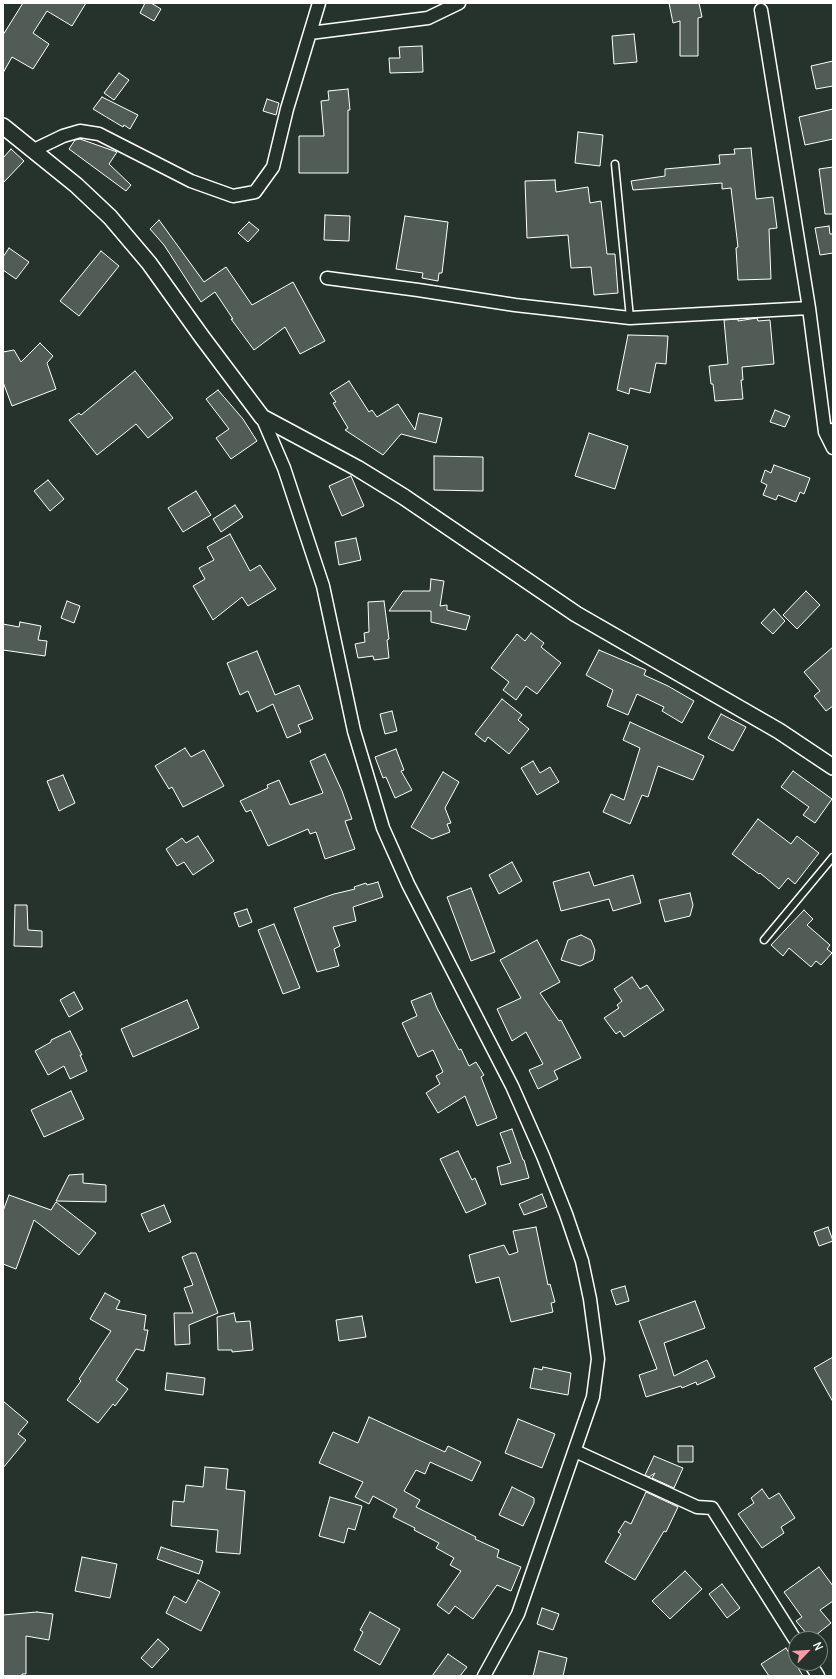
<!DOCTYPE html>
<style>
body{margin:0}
#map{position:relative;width:836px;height:1679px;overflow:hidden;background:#26332d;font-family:Delius,sans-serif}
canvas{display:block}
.frame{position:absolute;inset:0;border:4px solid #fff;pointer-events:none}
.north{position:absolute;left:788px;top:1631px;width:40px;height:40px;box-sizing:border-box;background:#26332d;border:1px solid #7d8581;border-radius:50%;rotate:65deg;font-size:11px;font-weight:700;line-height:16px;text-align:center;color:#fff}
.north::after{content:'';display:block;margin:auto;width:14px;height:18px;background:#ff9aa2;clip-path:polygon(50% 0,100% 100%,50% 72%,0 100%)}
</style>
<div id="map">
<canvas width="836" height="1679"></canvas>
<div class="frame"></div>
<div class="north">N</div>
</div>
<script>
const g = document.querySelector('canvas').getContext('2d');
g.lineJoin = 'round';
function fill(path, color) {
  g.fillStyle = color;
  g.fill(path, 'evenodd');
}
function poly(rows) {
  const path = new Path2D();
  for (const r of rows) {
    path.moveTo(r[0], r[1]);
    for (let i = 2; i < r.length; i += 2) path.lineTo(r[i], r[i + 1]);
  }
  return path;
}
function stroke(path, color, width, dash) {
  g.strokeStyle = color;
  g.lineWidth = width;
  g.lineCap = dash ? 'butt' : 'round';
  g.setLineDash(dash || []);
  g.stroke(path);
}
const building = poly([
 [23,3,86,3,72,26,47,11,33,33,49,44,33,69,12,57,3,73,3,35,23,3],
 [145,3,151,3,161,9,154,21,140,13,145,3],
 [669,3,699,3,702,17,698,18,698,56,680,56,680,21,673,23,669,3],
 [634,34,637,62,614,64,612,36,634,34],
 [422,46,423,72,390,73,389,58,400,58,399,47,422,46],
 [833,61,833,86,816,89,811,66,833,61],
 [119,73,129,80,114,100,104,93,119,73],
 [348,89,350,110,348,110,348,173,299,173,299,136,324,136,321,101,329,100,328,91,348,89],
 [102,97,138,115,130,129,124,125,123,127,93,109,102,97],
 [267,99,279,103,276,115,263,111,267,99],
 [833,109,833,139,805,145,799,117,833,109],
 [578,132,603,135,600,166,575,163,578,132],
 [80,139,117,152,109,164,131,185,126,191,69,149,75,140,80,139],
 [751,148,756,199,773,197,777,228,769,229,771,279,738,280,736,248,738,247,731,188,722,189,722,183,633,190,631,181,665,176,665,169,720,164,719,155,735,154,734,149,751,148],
 [11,149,24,161,3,183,3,158,11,149],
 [833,167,833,214,825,214,819,169,833,167],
 [555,180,556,192,588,187,590,203,601,201,607,254,615,254,618,293,594,295,591,267,571,268,568,235,527,238,525,181,555,180],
 [325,215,350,216,349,241,324,240,325,215],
 [405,216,448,222,442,273,439,273,438,281,422,278,423,273,396,269,405,216],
 [159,220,204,282,226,267,252,305,293,282,325,341,300,354,285,327,254,350,231,319,233,319,215,292,201,302,164,245,150,229,159,220],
 [249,222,259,230,248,242,238,233,249,222],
 [829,226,830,234,833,234,833,253,820,255,815,228,829,226],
 [9,248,29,262,16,279,3,270,3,257,9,248],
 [101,251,119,266,79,316,60,301,101,251],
 [757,318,758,321,770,320,774,364,742,367,743,380,741,380,743,399,715,401,713,384,711,384,709,366,728,364,724,320,738,319,738,321,757,318],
 [628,335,668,336,666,364,656,363,650,393,630,388,629,394,617,390,628,335],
 [40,343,53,356,47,363,56,389,12,406,3,382,3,352,14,350,21,362,40,343],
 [135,371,173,418,148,438,136,424,97,455,69,420,79,413,81,415,135,371],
 [349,381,369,412,372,410,377,417,398,404,415,430,419,413,442,418,436,443,401,434,383,455,345,430,348,428,333,403,336,402,330,393,349,381],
 [218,390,243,419,257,441,231,459,216,438,229,429,206,399,218,390],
 [775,410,790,416,785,427,770,422,775,410],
 [589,433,628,446,615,489,575,476,589,433],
 [434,456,483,457,483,491,434,490,434,456],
 [774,465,810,478,804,494,800,492,796,502,778,495,776,500,763,495,767,485,761,482,765,470,771,473,774,465],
 [351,476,364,506,342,516,329,486,351,476],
 [48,480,64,499,50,511,34,491,48,480],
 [196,491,211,515,183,532,168,508,196,491],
 [235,505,243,517,221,532,213,519,235,505],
 [230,534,250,571,260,565,276,589,248,606,242,597,213,620,193,586,205,579,199,568,214,560,207,547,230,534],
 [356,538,361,560,339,565,335,542,356,538],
 [431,579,444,581,440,606,447,605,447,610,470,616,466,630,431,622,431,611,389,611,403,591,430,591,431,579],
 [806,591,820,605,797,629,783,615,806,591],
 [67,601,80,606,74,623,61,618,67,601],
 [384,601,389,639,387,640,389,658,374,660,373,656,358,658,355,644,365,642,364,633,369,632,368,602,384,601],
 [774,609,785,621,773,634,761,623,774,609],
 [20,622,41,626,38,640,47,641,45,656,3,650,3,624,19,627,20,622],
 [531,633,544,643,541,647,561,663,537,694,526,686,516,700,503,690,509,682,491,668,517,634,525,641,531,633],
 [833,647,833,706,826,711,814,696,820,691,804,672,833,647],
 [599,650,646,670,644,675,668,686,694,701,682,723,662,711,664,707,637,694,628,715,607,706,613,690,586,675,599,650],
 [257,651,275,695,299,685,313,719,298,725,301,732,287,738,273,704,257,712,248,691,240,695,227,663,257,651],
 [502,699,522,715,518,720,529,729,509,754,488,737,485,742,475,734,502,699],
 [392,711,397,731,385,734,380,714,392,711],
 [721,714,746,727,733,751,708,738,721,714],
 [630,722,704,756,693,780,658,766,648,797,642,795,630,824,603,812,611,794,624,800,640,748,623,740,630,722],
 [185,748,191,757,204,750,224,786,183,807,172,787,169,789,155,766,185,748],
 [396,749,404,770,401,771,412,790,395,798,386,777,383,778,375,757,396,749],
 [325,754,342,791,352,819,345,821,355,849,325,859,316,832,310,834,308,829,268,846,251,810,246,812,240,801,268,788,267,785,279,780,290,805,323,793,310,761,325,754],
 [533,761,540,773,550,767,559,782,537,795,521,768,533,761],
 [793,771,832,799,815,823,803,815,809,807,781,787,793,771],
 [443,772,459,782,445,808,451,823,447,824,450,832,432,839,411,827,443,772],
 [63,775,75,803,59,811,47,781,63,775],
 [758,819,791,844,797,836,819,853,795,884,788,878,779,889,760,873,759,874,732,854,758,819],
 [198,836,214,861,193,875,184,862,177,866,166,849,182,838,186,843,198,836],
 [512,862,522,881,499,894,489,875,512,862],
 [589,872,594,886,633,875,641,903,613,911,609,899,561,911,553,882,589,872],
 [378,882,383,897,353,907,356,921,333,927,340,946,334,949,339,966,317,972,294,908,334,894,355,889,354,887,366,883,367,885,378,882],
 [471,888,495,952,471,961,447,897,471,888],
 [690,893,693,905,690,916,665,922,659,900,690,893],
 [15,905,27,905,28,930,42,931,42,947,14,946,15,905],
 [247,909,252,922,239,927,234,913,247,909],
 [804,910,813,919,807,925,830,945,827,949,832,953,821,965,816,961,811,967,789,948,783,956,771,945,804,910],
 [274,924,300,988,283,994,258,930,274,924],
 [581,935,591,940,595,950,593,960,580,966,561,960,568,940,581,935],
 [537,940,560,982,540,993,559,1021,561,1020,581,1058,554,1071,558,1079,538,1089,529,1070,543,1064,526,1032,512,1041,497,1009,521,998,500,960,537,940],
 [632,977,640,989,647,985,664,1010,624,1037,620,1031,616,1034,604,1018,619,1008,617,1005,622,1001,614,989,632,977],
 [74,992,83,1009,69,1017,60,1000,74,992],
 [431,993,437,1008,459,1050,461,1049,469,1066,476,1062,484,1075,481,1077,497,1118,477,1126,465,1096,438,1113,426,1093,440,1084,436,1076,443,1072,433,1050,418,1057,402,1023,417,1016,411,1001,431,993],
 [187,1000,199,1028,133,1057,121,1029,187,1000],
 [70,1031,82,1055,80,1055,87,1071,70,1079,64,1066,48,1075,35,1051,51,1042,51,1040,70,1031],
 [71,1091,84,1119,44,1137,31,1110,71,1091],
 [512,1129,523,1160,524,1160,529,1178,501,1185,497,1167,511,1163,500,1133,512,1129],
 [458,1151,472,1180,475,1178,486,1204,466,1213,440,1159,458,1151],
 [83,1174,83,1183,106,1185,106,1202,56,1201,69,1175,83,1174],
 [542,1194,547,1207,524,1215,519,1204,542,1194],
 [9,1195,51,1210,56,1202,96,1233,79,1255,34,1220,16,1269,3,1264,3,1211,9,1195],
 [164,1205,171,1222,149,1232,141,1214,164,1205],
 [536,1227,548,1285,550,1284,555,1302,551,1303,553,1312,511,1322,499,1277,476,1283,469,1255,504,1245,509,1255,518,1252,513,1231,536,1227],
 [828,1227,833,1241,819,1246,814,1232,828,1227],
 [191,1253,196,1253,218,1313,189,1325,190,1344,175,1345,174,1313,193,1313,184,1288,193,1285,182,1257,191,1253],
 [625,1286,629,1301,616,1305,611,1290,625,1286],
 [105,1293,120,1301,116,1309,146,1315,144,1330,148,1330,144,1351,136,1349,116,1380,128,1389,115,1406,113,1404,98,1423,67,1400,81,1381,79,1379,111,1331,90,1319,105,1293],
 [695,1301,705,1328,664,1343,674,1376,707,1360,715,1377,697,1385,696,1382,682,1388,681,1386,646,1397,639,1375,657,1369,639,1321,695,1301],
 [234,1313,236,1322,250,1321,253,1350,232,1352,232,1350,218,1350,217,1317,234,1313],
 [362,1316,366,1337,339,1341,336,1320,362,1316],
 [833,1357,833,1402,814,1368,833,1357],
 [543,1367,571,1373,568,1395,530,1388,534,1368,542,1370,543,1367],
 [167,1373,205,1378,203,1395,165,1390,167,1373],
 [3,1401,28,1422,18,1434,26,1440,3,1468,3,1401],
 [369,1417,445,1452,448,1446,481,1462,472,1481,430,1462,425,1474,416,1470,404,1491,420,1500,416,1507,476,1537,475,1539,499,1550,497,1557,521,1567,511,1591,497,1585,473,1619,455,1606,449,1614,437,1605,461,1571,450,1565,454,1558,436,1548,439,1543,414,1530,415,1528,393,1517,397,1509,373,1496,369,1504,355,1497,363,1482,319,1463,333,1432,358,1443,369,1417],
 [518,1419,555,1434,542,1468,505,1453,518,1419],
 [678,1446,693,1446,693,1462,678,1462,678,1446],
 [654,1456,683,1468,674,1488,652,1478,655,1473,649,1477,645,1475,654,1456],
 [205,1467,228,1469,226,1489,245,1491,240,1554,216,1552,218,1530,171,1526,173,1501,184,1502,186,1485,203,1487,205,1467],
 [512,1487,534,1498,534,1503,523,1526,499,1515,512,1487],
 [762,1489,769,1499,779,1493,795,1518,781,1527,784,1533,762,1548,738,1514,754,1503,751,1498,762,1489],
 [646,1492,678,1507,666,1532,664,1531,635,1580,605,1562,621,1534,618,1532,625,1521,631,1524,646,1492],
 [330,1497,362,1506,355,1530,348,1528,344,1543,319,1536,330,1497],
 [161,1547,203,1561,199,1574,157,1559,161,1547],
 [82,1557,117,1564,110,1598,75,1591,82,1557],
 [819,1567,833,1586,833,1601,820,1610,831,1623,811,1639,796,1621,802,1617,784,1592,819,1567],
 [685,1571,702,1589,670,1619,652,1601,685,1571],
 [198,1580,220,1592,201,1631,166,1613,174,1596,186,1603,198,1580],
 [722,1584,740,1608,727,1618,709,1594,722,1584],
 [542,1608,559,1614,553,1630,537,1624,542,1608],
 [37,1612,53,1614,49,1640,26,1636,26,1674,22,1674,22,1676,3,1676,3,1615,37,1612],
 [370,1612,400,1629,380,1665,354,1650,363,1632,360,1630,370,1612],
 [158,1639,169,1649,152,1668,141,1658,158,1639],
 [786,1648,803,1676,769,1676,761,1664,786,1648],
 [539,1651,567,1658,563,1676,533,1676,539,1651],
 [448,1654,467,1667,460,1676,432,1676,448,1654]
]);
const service = poly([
 [615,164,630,318],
 [764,940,833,857]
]);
const minor = poly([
 [761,10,809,308],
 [310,33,428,18,459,3],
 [34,150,63,136,80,131,99,134,191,181,233,196,255,192,273,167,287,109,319,3],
 [327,278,418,290,515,305,630,318,809,308,825,432],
 [262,417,284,468,323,586,354,731,383,828,408,884,512,1086,543,1156,566,1214,582,1261,590,1299,598,1359,593,1397,518,1614,484,1676],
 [832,430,825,432,833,448],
 [575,1451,697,1507,712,1508,796,1641],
 [810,1663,818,1676]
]);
const tertiary = poly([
 [3,126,76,185,110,217,149,263,202,337,262,417,357,468,404,497,576,614,779,731,833,767]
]);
fill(building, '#515c57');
stroke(building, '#fff', 1);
stroke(service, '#fff', 9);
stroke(minor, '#fff', 15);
stroke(tertiary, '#fff', 18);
stroke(service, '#26332d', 6);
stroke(minor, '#26332d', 12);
stroke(tertiary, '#26332d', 15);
</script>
